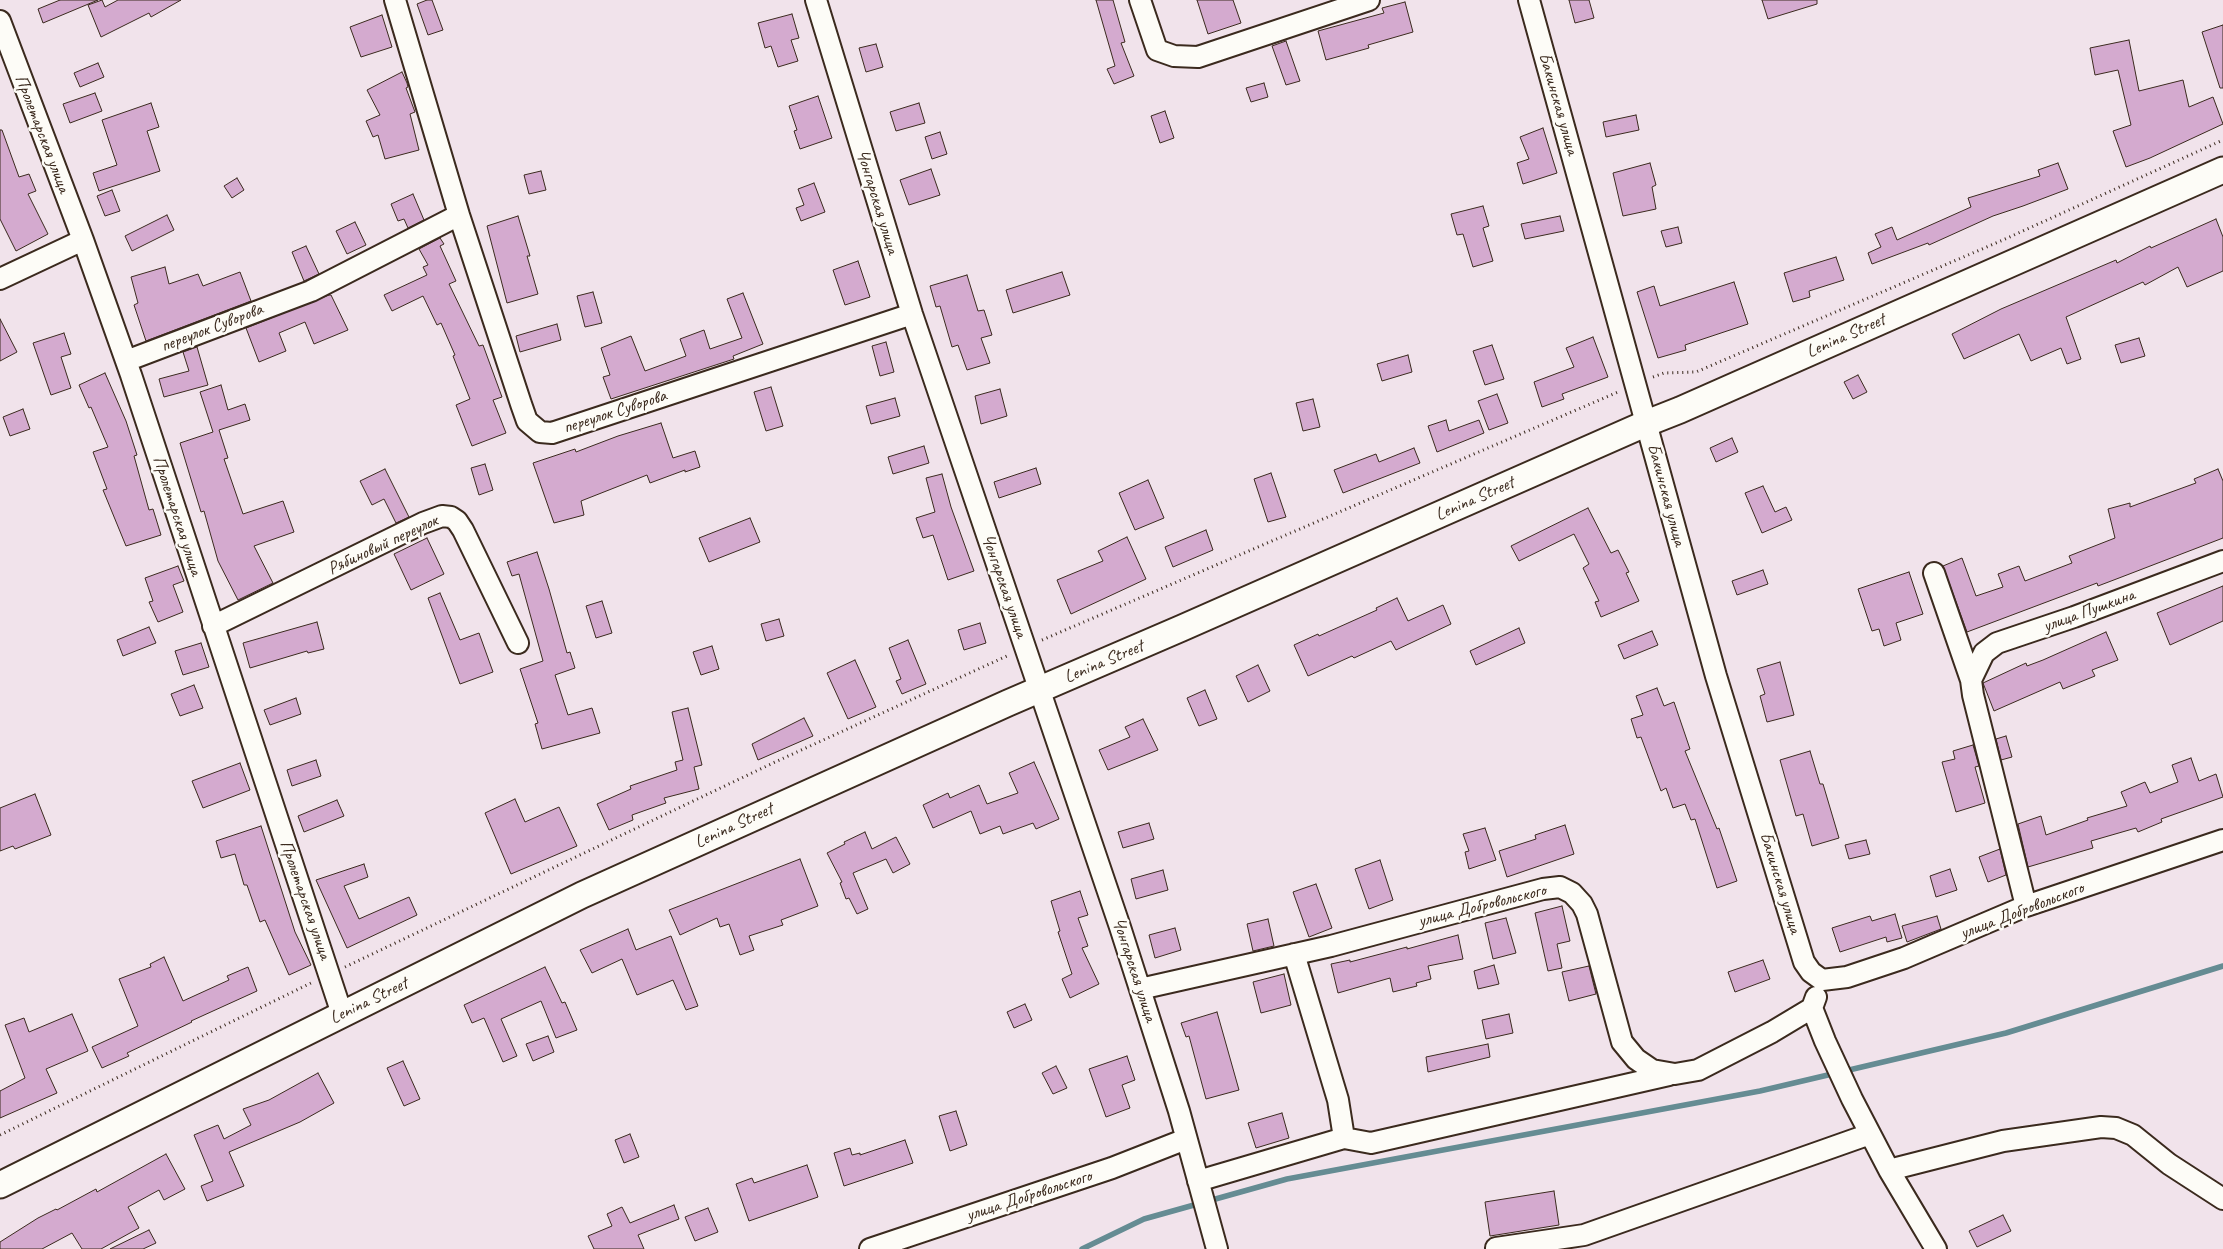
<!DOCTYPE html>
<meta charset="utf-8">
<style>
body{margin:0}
canvas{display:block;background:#f1e3eb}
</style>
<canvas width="2223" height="1249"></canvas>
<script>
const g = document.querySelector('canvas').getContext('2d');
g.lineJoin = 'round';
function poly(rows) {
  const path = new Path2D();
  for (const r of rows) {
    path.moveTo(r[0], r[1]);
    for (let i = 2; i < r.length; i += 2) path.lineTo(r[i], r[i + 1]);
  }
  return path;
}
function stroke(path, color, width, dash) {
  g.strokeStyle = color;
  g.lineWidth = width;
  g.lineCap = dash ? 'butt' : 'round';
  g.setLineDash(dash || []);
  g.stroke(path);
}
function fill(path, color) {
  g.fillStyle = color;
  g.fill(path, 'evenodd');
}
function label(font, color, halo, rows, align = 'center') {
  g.font = font + ' Caveat,sans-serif';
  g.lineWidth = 5;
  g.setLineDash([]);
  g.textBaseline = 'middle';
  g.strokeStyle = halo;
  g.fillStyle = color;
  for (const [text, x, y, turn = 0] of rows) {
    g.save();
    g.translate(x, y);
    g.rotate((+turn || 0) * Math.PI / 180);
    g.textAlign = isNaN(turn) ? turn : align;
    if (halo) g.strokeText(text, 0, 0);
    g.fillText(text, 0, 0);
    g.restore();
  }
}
const stream = poly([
 [1082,1249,1144,1219,1287,1179,1760,1091,2006,1033,2223,966]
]);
const building = poly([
 [60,0,98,0,43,23,38,9,60,0],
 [102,0,105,7,118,0,181,0,151,17,149,13,101,37,88,5,102,0],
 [427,0,432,0,443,30,428,35,417,4,427,0],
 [1096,0,1113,0,1125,42,1121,43,1134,76,1114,84,1107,69,1115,66,1096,0],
 [1197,0,1233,0,1241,23,1208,34,1197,0],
 [1569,0,1589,0,1594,18,1575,23,1569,0],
 [1762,0,1817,0,1817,4,1768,19,1762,0],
 [1405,2,1413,32,1368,45,1369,48,1326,60,1318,31,1384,13,1382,8,1405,2],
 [792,14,799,38,791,40,798,61,778,67,771,46,765,48,758,23,792,14],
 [382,15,392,47,361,57,350,27,382,15],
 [2223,25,2223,88,2220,88,2202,32,2223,25],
 [2129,40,2139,91,2183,80,2189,107,2213,97,2223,124,2150,158,2126,167,2113,131,2131,125,2118,70,2095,75,2090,48,2129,40],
 [1286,41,1300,81,1286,85,1272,46,1286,41],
 [876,44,883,67,866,72,859,48,876,44],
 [98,63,104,77,80,87,74,73,98,63],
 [402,72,407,83,408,87,406,88,415,112,410,114,419,150,385,159,378,135,373,137,366,121,380,115,367,90,402,72],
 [1264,83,1268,97,1251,102,1246,88,1264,83],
 [95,93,102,111,70,123,63,104,95,93],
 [818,96,832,138,800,149,794,131,797,130,789,106,818,96],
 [151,103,159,127,147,131,160,171,99,191,93,173,117,165,102,120,151,103],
 [919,103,925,123,896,131,890,112,919,103],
 [1165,111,1174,138,1160,143,1151,116,1165,111],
 [1636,115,1639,130,1606,137,1603,122,1636,115],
 [1543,128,1557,173,1523,184,1517,163,1529,159,1520,137,1543,128],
 [0,130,2,130,19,177,29,174,36,191,28,194,48,234,16,251,0,219,0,130],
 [940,132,947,154,932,159,925,137,940,132],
 [1650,163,1656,185,1652,187,1656,209,1623,216,1613,173,1650,163],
 [2058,163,2068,189,2023,206,1993,216,1929,245,1928,243,1872,264,1868,253,1881,247,1875,234,1892,227,1897,240,1971,207,1968,198,2040,176,2038,170,2058,163],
 [931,169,940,195,909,205,900,180,931,169],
 [541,171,546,190,529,194,524,175,541,171],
 [237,178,244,190,232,198,224,186,237,178],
 [814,183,825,212,801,221,796,208,804,205,798,189,814,183],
 [112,190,120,211,105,216,97,196,112,190],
 [413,194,424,220,408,228,404,219,398,221,391,204,413,194],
 [1483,206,1489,226,1483,228,1493,261,1473,267,1463,234,1457,235,1451,214,1483,206],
 [167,215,174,230,132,251,125,236,167,215],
 [518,216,530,256,527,256,538,294,507,303,487,226,518,216],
 [1560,216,1564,231,1525,239,1521,224,1560,216],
 [2216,219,2223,237,2223,271,2187,287,2178,267,2145,285,2143,282,2066,317,2081,359,2067,364,2061,348,2031,361,2019,334,1964,359,1952,334,2001,309,2116,260,2117,263,2150,246,2151,248,2216,219],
 [355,222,366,245,347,254,336,231,355,222],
 [1678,227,1682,243,1666,247,1661,231,1678,227],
 [440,238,444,244,440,246,456,281,449,284,479,346,483,345,502,397,493,400,506,433,472,446,456,405,470,399,453,356,455,355,441,323,437,325,423,296,392,311,384,295,427,275,423,267,428,265,419,249,440,238],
 [306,246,319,274,304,281,292,252,306,246],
 [1836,257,1844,280,1809,291,1810,297,1793,302,1784,273,1836,257],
 [858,261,870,297,845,305,833,270,858,261],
 [165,267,169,284,198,274,203,286,240,272,251,301,146,341,134,305,138,303,131,277,165,267],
 [1062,272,1070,295,1013,313,1006,290,1062,272],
 [967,275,978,311,984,310,992,335,981,338,990,363,967,370,958,345,952,347,940,306,936,307,930,286,967,275],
 [1734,282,1748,324,1685,345,1686,350,1658,358,1637,292,1654,286,1660,306,1734,282],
 [593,292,602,323,585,327,577,296,593,292],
 [743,293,763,344,733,356,734,359,611,399,603,377,610,375,601,348,631,336,645,371,686,356,680,339,704,330,710,349,742,338,727,299,743,293],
 [329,295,331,295,348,330,314,344,305,322,279,333,286,351,259,362,246,328,329,295],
 [0,319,17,352,0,361,0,319],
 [557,324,561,340,520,352,516,336,557,324],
 [64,333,71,354,61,357,71,388,51,395,33,343,64,333],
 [1593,337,1608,377,1562,394,1564,399,1542,407,1534,382,1574,367,1566,348,1593,337],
 [2139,338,2145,356,2121,363,2115,345,2139,338],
 [886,342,894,372,880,376,872,346,886,342],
 [1492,345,1504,379,1485,385,1473,351,1492,345],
 [197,347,208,385,164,397,159,379,189,371,183,352,197,347],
 [1408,355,1412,372,1382,381,1377,364,1408,355],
 [105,373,126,421,137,455,134,456,149,510,153,509,161,535,126,546,103,490,107,489,93,452,108,447,91,407,89,408,79,385,105,373],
 [1858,375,1867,392,1853,399,1844,382,1858,375],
 [221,385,228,410,245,404,250,420,219,430,228,458,224,459,243,514,283,501,294,532,254,546,273,583,238,600,218,561,204,511,201,512,180,443,213,432,200,392,221,385],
 [771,387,783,426,766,431,754,392,771,387],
 [1000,389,1007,416,981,424,975,396,1000,389],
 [1497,394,1508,423,1489,430,1478,401,1497,394],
 [895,398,900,416,871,424,866,406,895,398],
 [1313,399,1320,427,1303,431,1296,403,1313,399],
 [23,409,30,429,10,436,3,417,23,409],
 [1446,420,1449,431,1479,420,1484,433,1437,452,1428,426,1446,420],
 [661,423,673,458,695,451,700,467,685,472,685,470,650,483,647,475,581,501,584,515,554,523,533,463,575,449,576,452,618,436,661,423],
 [1732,438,1738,452,1716,462,1710,448,1732,438],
 [924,446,929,463,893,474,888,457,924,446],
 [1414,448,1420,463,1343,493,1334,470,1376,454,1379,462,1414,448],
 [485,464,493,490,479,495,471,468,485,464],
 [1036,468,1041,484,999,498,994,482,1036,468],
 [385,469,409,517,396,523,384,499,372,505,360,481,385,469],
 [2218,469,2223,481,2223,538,2119,578,2098,586,2097,583,1967,632,1943,566,1962,558,1976,596,2003,587,1998,574,2019,566,2025,581,2072,563,2069,556,2115,538,2108,509,2130,503,2130,507,2196,483,2194,479,2218,469],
 [1271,473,1286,517,1268,522,1254,479,1271,473],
 [942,474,951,507,974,571,948,580,933,535,923,538,916,518,935,512,926,478,942,474],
 [1148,480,1164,518,1135,530,1119,493,1148,480],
 [1763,486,1775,512,1786,507,1792,520,1762,533,1745,493,1763,486],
 [1588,508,1611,553,1618,550,1629,572,1626,573,1639,601,1601,617,1595,602,1599,601,1583,568,1589,564,1574,534,1519,561,1511,546,1588,508],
 [750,518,760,542,709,562,699,538,750,518],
 [1206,530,1213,550,1173,567,1165,547,1206,530],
 [1127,537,1146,579,1071,614,1057,580,1103,561,1098,551,1127,537],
 [427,538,444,574,411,590,394,554,427,538],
 [537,552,549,589,567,653,570,652,575,668,555,675,568,715,592,708,600,733,542,749,535,724,538,723,520,669,543,661,519,574,512,576,507,562,537,552],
 [178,566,184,581,173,585,183,612,158,622,149,602,153,601,145,578,178,566],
 [1763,570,1768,584,1737,595,1732,581,1763,570],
 [1909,572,1923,614,1896,623,1901,640,1884,646,1879,629,1872,631,1858,589,1909,572],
 [2223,586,2223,621,2170,645,2157,613,2223,586],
 [440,593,460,640,479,633,493,672,460,684,428,598,440,593],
 [1397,598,1408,621,1443,605,1451,624,1396,650,1391,641,1354,658,1352,656,1308,676,1294,645,1318,634,1319,636,1377,610,1376,608,1397,598],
 [602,601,612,633,596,638,586,606,602,601],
 [779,619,784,636,766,641,761,624,779,619],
 [317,622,324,649,308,653,307,651,250,668,243,643,317,622],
 [980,623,986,643,964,650,958,630,980,623],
 [149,627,156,643,123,656,117,640,149,627],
 [1519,628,1525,643,1476,665,1470,651,1519,628],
 [1652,631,1658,645,1624,659,1618,645,1652,631],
 [2106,632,2118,660,2092,670,2095,676,2063,689,2060,682,1994,711,1983,683,2026,663,2027,666,2043,660,2106,632],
 [908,640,926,684,902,694,896,681,901,679,889,648,908,640],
 [201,643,209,667,183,675,175,651,201,643],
 [712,646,719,669,701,675,693,652,712,646],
 [855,660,876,707,848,719,827,673,855,660],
 [1780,662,1794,715,1767,722,1760,696,1765,694,1757,669,1780,662],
 [1258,665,1270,691,1248,702,1236,676,1258,665],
 [194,685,203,708,180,716,171,694,194,685],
 [1657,688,1664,706,1674,702,1690,749,1685,751,1717,829,1719,828,1737,881,1717,888,1695,819,1691,820,1685,804,1673,808,1666,788,1661,791,1641,737,1637,738,1631,719,1643,715,1636,696,1657,688],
 [1205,690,1217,719,1199,726,1187,698,1205,690],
 [296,698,301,714,270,725,264,710,296,698],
 [688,708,702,765,694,767,699,789,664,798,666,803,632,815,633,820,609,830,597,804,631,789,630,786,677,770,675,762,683,760,672,712,688,708],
 [804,718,813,736,758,760,752,744,804,718],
 [1143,719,1158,750,1108,770,1099,750,1130,737,1125,727,1143,719],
 [2006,736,2012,757,2001,760,1996,739,2006,736],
 [1973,745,1979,766,1975,767,1985,803,1956,812,1942,762,1955,759,1953,751,1973,745],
 [1810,751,1820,784,1823,784,1839,838,1812,846,1803,814,1796,816,1780,760,1810,751],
 [2191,758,2199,781,2216,774,2223,797,2161,819,2162,822,2138,832,2136,828,2091,841,2093,848,2028,867,2018,824,2041,816,2046,835,2088,820,2087,818,2127,806,2121,792,2145,782,2150,793,2178,782,2172,765,2191,758],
 [316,760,321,776,292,786,287,770,316,760],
 [1034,762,1059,819,1036,829,1033,823,1003,834,1000,826,980,834,971,811,933,828,923,805,948,793,950,798,979,785,987,804,1018,793,1009,773,1034,762],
 [240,763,250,790,203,808,192,781,240,763],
 [35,794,51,835,15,849,13,846,0,851,0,808,35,794],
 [515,799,525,822,559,807,577,846,511,874,485,813,515,799],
 [337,800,344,816,304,832,298,816,337,800],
 [1149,823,1154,839,1123,848,1118,832,1149,823],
 [1565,825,1574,854,1507,877,1499,851,1536,839,1535,835,1565,825],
 [261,826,295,932,311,965,289,975,265,920,260,922,247,885,244,885,235,854,221,858,216,841,261,826],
 [1485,828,1496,860,1469,869,1465,852,1469,851,1463,834,1485,828],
 [865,832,872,849,896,837,910,864,893,873,886,859,853,873,868,909,857,914,849,898,846,899,840,883,842,882,827,853,845,844,844,842,865,832],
 [1866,840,1870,854,1849,859,1845,845,1866,840],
 [2000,849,2006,875,1988,882,1979,857,2000,849],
 [800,859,818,906,781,920,783,925,749,936,754,950,740,955,729,924,720,927,717,918,680,935,669,910,800,859],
 [1380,860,1393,900,1369,909,1355,869,1380,860],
 [364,864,368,877,344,886,359,919,409,897,417,915,347,948,316,880,364,864],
 [1950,869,1957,890,1936,897,1930,876,1950,869],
 [1163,870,1168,890,1136,899,1131,879,1163,870],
 [1316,884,1332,928,1309,937,1293,892,1316,884],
 [1080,891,1088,915,1078,918,1088,946,1082,948,1099,984,1070,998,1062,979,1072,974,1058,932,1060,931,1051,901,1080,891],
 [1562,906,1570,941,1557,944,1562,968,1548,971,1535,913,1562,906],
 [1895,914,1902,938,1887,942,1886,937,1840,952,1832,928,1870,916,1872,921,1895,914],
 [1937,916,1941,929,1907,942,1902,926,1937,916],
 [1506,918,1516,953,1493,959,1485,923,1506,918],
 [1268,919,1274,946,1253,951,1247,924,1268,919],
 [1175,928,1181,950,1155,958,1149,935,1175,928],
 [628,929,636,950,671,936,698,1006,686,1010,673,980,637,995,622,959,592,973,580,950,628,929],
 [1458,935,1463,959,1428,966,1431,979,1416,983,1417,986,1393,992,1390,978,1338,993,1331,964,1350,960,1350,962,1407,947,1407,949,1458,935],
 [164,957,183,1001,229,980,227,976,248,967,257,991,191,1021,192,1022,127,1053,129,1056,102,1068,92,1047,138,1026,119,979,151,967,150,964,164,957],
 [1763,960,1770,979,1735,992,1728,972,1763,960],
 [1494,965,1499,984,1478,989,1474,971,1494,965],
 [1589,966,1596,994,1569,1001,1562,972,1589,966],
 [545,967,562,1003,565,1002,577,1030,556,1038,541,1001,501,1019,517,1056,503,1062,484,1018,472,1023,464,1005,545,967],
 [1284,974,1291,1005,1261,1013,1253,982,1284,974],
 [1025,1004,1032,1020,1014,1028,1007,1012,1025,1004],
 [1217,1012,1239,1090,1206,1099,1189,1036,1186,1037,1181,1023,1217,1012],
 [72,1014,88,1051,46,1069,57,1093,0,1118,0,1091,25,1078,5,1025,24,1018,29,1032,72,1014],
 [1509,1014,1513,1033,1486,1039,1482,1020,1509,1014],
 [548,1036,554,1052,533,1061,526,1044,548,1036],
 [1488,1044,1490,1057,1428,1072,1426,1057,1488,1044],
 [1127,1056,1135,1080,1122,1085,1130,1108,1106,1117,1089,1069,1127,1056],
 [403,1061,420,1099,404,1106,387,1068,403,1061],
 [1056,1066,1067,1088,1053,1094,1042,1073,1056,1066],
 [318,1073,334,1103,300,1122,229,1152,244,1186,207,1201,201,1186,213,1181,194,1135,218,1125,224,1139,251,1125,243,1109,269,1100,318,1073],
 [956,1111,967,1145,950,1151,939,1116,956,1111],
 [1282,1113,1289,1138,1256,1148,1248,1123,1282,1113],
 [630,1134,639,1157,624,1163,615,1140,630,1134],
 [905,1140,913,1163,844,1186,834,1153,850,1148,852,1155,860,1153,860,1155,905,1140],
 [166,1154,185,1189,164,1200,159,1190,128,1207,139,1228,101,1249,82,1249,72,1233,42,1249,0,1249,0,1242,38,1218,56,1209,57,1210,96,1189,97,1192,166,1154],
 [807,1165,818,1197,749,1221,736,1184,752,1178,754,1183,807,1165],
 [1554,1191,1559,1225,1490,1236,1485,1202,1554,1191],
 [674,1205,679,1219,638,1235,644,1249,594,1249,588,1236,612,1226,607,1214,622,1207,630,1223,674,1205],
 [708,1208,718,1232,695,1241,685,1217,708,1208],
 [2003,1215,2011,1231,1977,1247,1969,1231,2003,1215],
 [149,1230,156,1243,143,1249,110,1249,149,1230]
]);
const path = poly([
 [1653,377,1664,373,1696,372,2003,240,2223,140],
 [1042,640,1618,392],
 [345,967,773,763,1009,655],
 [0,1135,313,982]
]);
const minor = poly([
 [395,0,459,215,521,404,527,421,540,432,552,433,912,314],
 [816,0,912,314,1120,927,1179,1111,1217,1249],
 [1140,0,1157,50,1174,56,1198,57,1369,0],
 [1529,0,1716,676,1804,962,1811,972,1822,980],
 [0,21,83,240,131,375,342,1014],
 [0,279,83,240],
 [126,361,311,291,459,215],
 [1934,573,1971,680,1973,695,2026,906],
 [213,626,423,523,442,516,451,517,457,521,463,530,518,643],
 [1971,680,1984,653,1997,643,2074,617,2223,561],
 [1822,980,1847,977,1904,958,2026,906,2223,840],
 [1140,989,1331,946,1543,889,1560,887,1572,893,1582,904,1587,914,1622,1042,1636,1059,1652,1070,1675,1074,1698,1070,1772,1032,1812,1008],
 [1816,997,1812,1008,1825,1041,1852,1099,1889,1170,1936,1249],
 [1344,1138,1371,1143,1669,1075],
 [1889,1170,2003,1141,2101,1127,2116,1128,2133,1135,2169,1164,2223,1199],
 [1198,1181,1344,1138,1338,1100,1294,954],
 [1496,1248,1584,1235,1870,1134],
 [870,1249,1112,1168,1186,1139]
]);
const tertiary = poly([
 [0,1185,582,895,1008,703,1182,628,1647,423,1680,410,2223,170]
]);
const streetNames = [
 ["Бакинская улица",1558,104,74],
 ["Пролетарская улица",42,134,69],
 ["Чонгарская улица",877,202,73],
 ["переулок Суворова",212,328,-21],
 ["Lenina Street",1846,336,-24],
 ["переулок Суворова",615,412,-18],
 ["Бакинская улица",1666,495,75],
 ["Lenina Street",1475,499,-24],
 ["Пролетарская улица",177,516,72],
 ["Рябиновый переулок",383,545,-25],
 ["Чонгарская улица",1004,586,71],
 ["улица Пушкина",2089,611,-20],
 ["Lenina Street",1104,662,-23],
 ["Lenina Street",734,826,-25],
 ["Бакинская улица",1780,883,73],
 ["Пролетарская улица",305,900,71],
 ["улица Добровольского",1482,906,-14],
 ["улица Добровольского",2022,911,-21],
 ["Чонгарская улица",1134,970,72],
 ["Lenina Street",369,1001,-26],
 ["улица Добровольского",1029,1196,-18]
];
stroke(stream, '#658c93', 5.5);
fill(building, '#d4aacf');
stroke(building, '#3b2a1e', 1);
stroke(minor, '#3b2a1e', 24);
stroke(tertiary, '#3b2a1e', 29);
stroke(path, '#3b2a1e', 3, [1, 4]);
stroke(minor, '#fdfcf7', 20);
stroke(tertiary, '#fdfcf7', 25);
label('18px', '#3b2a1e', '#fdfcf7', streetNames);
</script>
